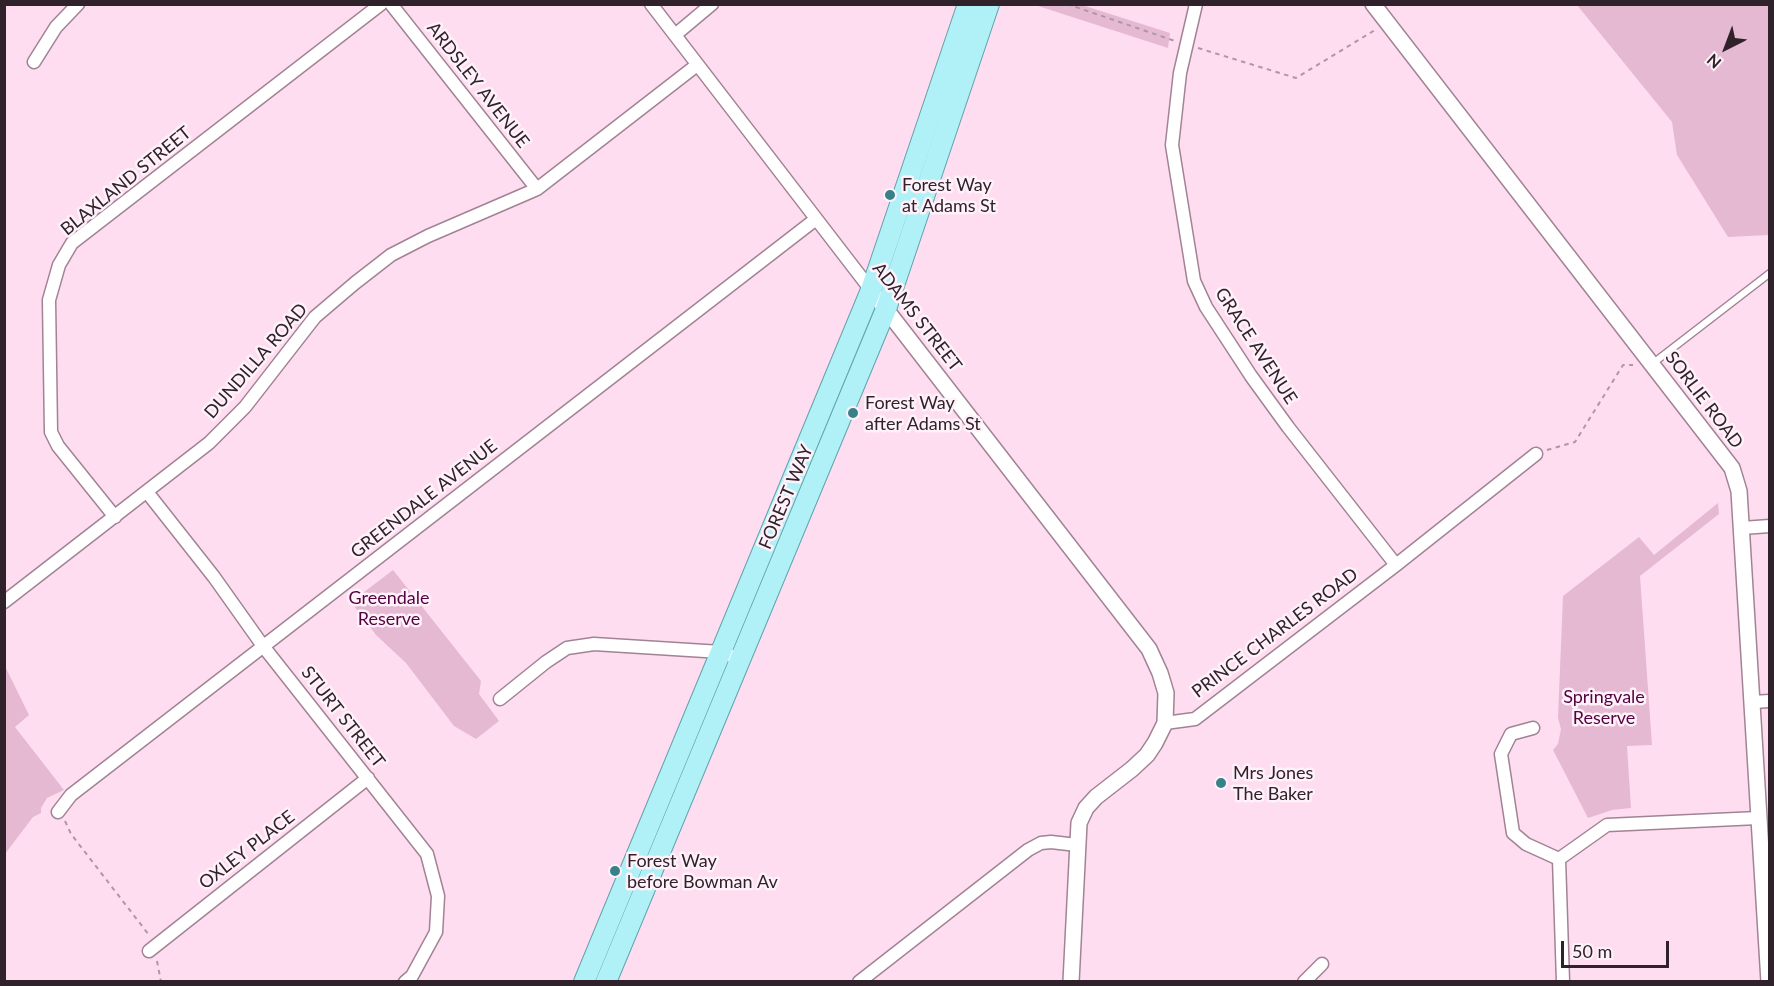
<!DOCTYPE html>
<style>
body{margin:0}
#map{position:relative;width:1774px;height:986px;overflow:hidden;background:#ffddf1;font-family:Lato,sans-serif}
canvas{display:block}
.frame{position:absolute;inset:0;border:6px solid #2f222a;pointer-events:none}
.north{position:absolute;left:1696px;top:18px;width:60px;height:60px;-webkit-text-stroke:4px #fff1f9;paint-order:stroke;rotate:222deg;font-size:16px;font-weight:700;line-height:24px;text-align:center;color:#2f222a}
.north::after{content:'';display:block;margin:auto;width:21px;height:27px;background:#2f222a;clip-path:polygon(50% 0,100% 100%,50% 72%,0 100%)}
.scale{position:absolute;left:1561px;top:941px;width:108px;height:27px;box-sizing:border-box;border:3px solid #2f222a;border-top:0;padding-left:8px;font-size:18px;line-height:21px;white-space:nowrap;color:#2f222a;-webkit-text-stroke:4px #fff1f9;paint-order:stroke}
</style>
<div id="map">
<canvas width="1774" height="986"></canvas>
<div class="frame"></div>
<div class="north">N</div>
<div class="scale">50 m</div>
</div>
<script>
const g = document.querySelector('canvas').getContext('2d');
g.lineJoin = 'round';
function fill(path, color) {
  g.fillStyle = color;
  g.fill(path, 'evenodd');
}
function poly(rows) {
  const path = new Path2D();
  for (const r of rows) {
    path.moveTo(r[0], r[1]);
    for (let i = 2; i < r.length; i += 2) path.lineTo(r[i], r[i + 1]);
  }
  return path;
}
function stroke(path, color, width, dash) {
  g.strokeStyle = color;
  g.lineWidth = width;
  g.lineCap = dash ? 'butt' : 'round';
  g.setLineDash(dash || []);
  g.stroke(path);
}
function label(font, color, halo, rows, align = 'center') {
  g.font = font + ' Lato,sans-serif';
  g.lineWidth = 5;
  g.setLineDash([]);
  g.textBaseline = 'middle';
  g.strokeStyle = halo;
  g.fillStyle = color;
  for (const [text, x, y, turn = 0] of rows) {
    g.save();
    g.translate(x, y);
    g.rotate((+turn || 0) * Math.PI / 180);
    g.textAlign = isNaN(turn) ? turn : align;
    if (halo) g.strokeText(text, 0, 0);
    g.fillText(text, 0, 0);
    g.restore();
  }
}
const green = poly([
 [1035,5,1082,5,1170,33,1168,48],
 [1577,5,1769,5,1769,235,1728,237,1677,155,1672,122],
 [1718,503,1719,514,1640,576,1652,745,1627,746,1631,808,1612,810,1588,818,1553,750,1558,744,1561,729,1558,718,1563,596,1639,537,1654,555],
 [393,570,481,681,479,694,499,721,476,739,454,726,406,663,376,635,351,602],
 [4,664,29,715,15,727,64,790,47,798,41,808,41,813,33,817,5,854]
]);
const path = poly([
 [1067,4,1175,41],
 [1198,48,1296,78,1375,30],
 [1547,450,1575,442,1623,365,1633,365],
 [65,821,71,834,149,935],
 [157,961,161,982]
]);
const service = poly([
 [1652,364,1770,273]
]);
const minor = poly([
 [391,4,537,189],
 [651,4,871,290],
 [1196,4,1180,73,1172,145,1194,281,1206,307,1251,376,1288,427,1396,565],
 [675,35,712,4],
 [34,62,56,27,78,4],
 [147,492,214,577,263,646,427,854,438,896,436,932,412,976,405,982],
 [115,517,58,446,51,432,49,300,59,265,72,243,381,4],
 [1742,528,1770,526],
 [4,602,209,443,245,407,315,317,355,283,391,255,428,236,537,189,697,65],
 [500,699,546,662,567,648,594,644,721,652,740,659],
 [1752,702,1770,701],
 [1165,723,1195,719,1396,565,1536,454],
 [1533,728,1511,734,1501,754,1513,833,1526,844,1559,859],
 [58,812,71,795,816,219],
 [149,951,368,778],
 [859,982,1028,850,1041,843,1051,842,1077,845],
 [1304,982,1322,964],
 [1563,982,1559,859,1607,825,1758,818]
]);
const tertiary = poly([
 [1373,4,1732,468,1739,491,1769,982],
 [871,290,1149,649,1160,673,1166,693,1165,723,1155,743,1147,755,1132,769,1096,797,1086,808,1079,823,1071,982]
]);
const primary = poly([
 [584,982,871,290,968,4],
 [606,982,886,309,989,4]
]);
const markers = [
 [890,195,6,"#398188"],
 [853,413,6,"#398188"],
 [1221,783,6,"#398188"],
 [615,871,6,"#398188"]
];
const streetNames = [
 ["ARDSLEY AVENUE",478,85,52],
 ["BLAXLAND STREET",126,181,-39],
 ["ADAMS STREET",917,317,52],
 ["GRACE AVENUE",1256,346,57],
 ["DUNDILLA ROAD",256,361,-49],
 ["SORLIE ROAD",1704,400,53],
 ["FOREST WAY",786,497,-67],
 ["GREENDALE AVENUE",424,499,-38],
 ["PRINCE CHARLES ROAD",1275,633,-37],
 ["STURT STREET",343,717,52],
 ["OXLEY PLACE",247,850,-38]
];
const poiNames = [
 ["Forest Way",902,185],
 ["at Adams St",902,206],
 ["Forest Way",865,403],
 ["after Adams St",865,424],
 ["Mrs Jones",1233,773],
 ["The Baker",1233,794],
 ["Forest Way",627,861],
 ["before Bowman Av",627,882]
];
const parkNames = [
 ["Greendale",389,598],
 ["Reserve",389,619],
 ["Springvale",1604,697],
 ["Reserve",1604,718]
];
fill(green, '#e5b9d2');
stroke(service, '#a18394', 9);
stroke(minor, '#a18394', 15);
stroke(tertiary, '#a18394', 18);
stroke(primary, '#61a2ab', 22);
stroke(path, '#b096a6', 2, [4.5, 4.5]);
stroke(service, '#fff', 6);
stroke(minor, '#fff', 12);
stroke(tertiary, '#fff', 15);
stroke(primary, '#b0f1f7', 20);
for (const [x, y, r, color] of markers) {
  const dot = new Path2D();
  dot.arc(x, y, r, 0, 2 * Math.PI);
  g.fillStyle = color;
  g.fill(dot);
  stroke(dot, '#fff1f9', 2);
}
label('18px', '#2f222a', '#fff1f9', streetNames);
label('18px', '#2f222a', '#fff1f9', poiNames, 'left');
label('18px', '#54023f', '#fff1f9', parkNames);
</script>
